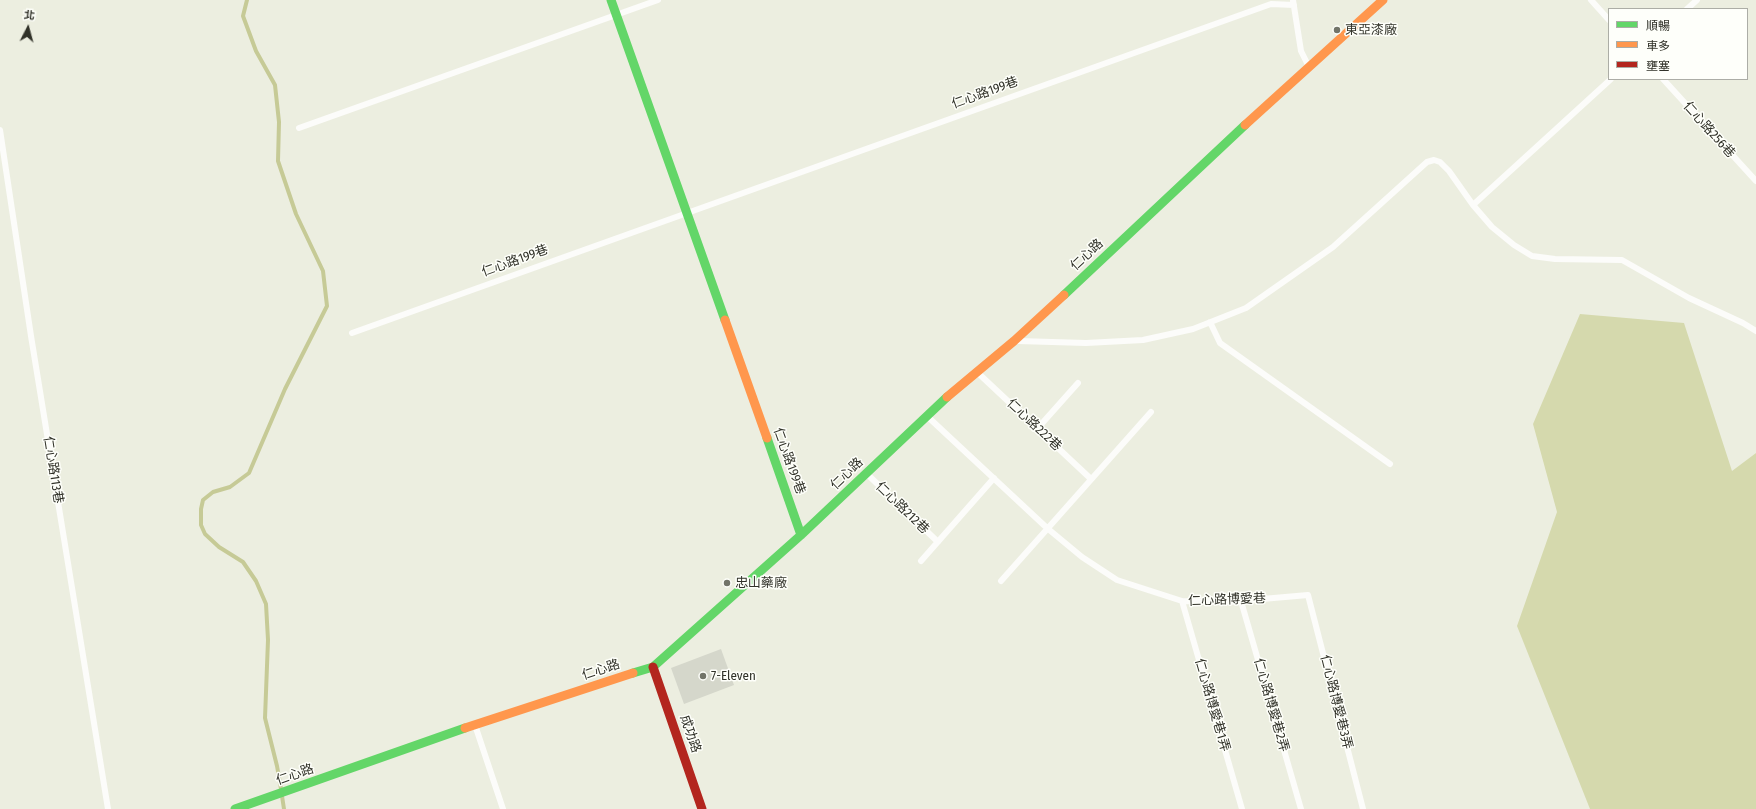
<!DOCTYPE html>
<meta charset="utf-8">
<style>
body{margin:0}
#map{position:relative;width:1756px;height:809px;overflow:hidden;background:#eceee0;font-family:"Fira Sans Condensed","Noto Sans TC",sans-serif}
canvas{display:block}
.legend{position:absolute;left:1608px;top:8px;width:140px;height:72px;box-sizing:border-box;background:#fefffa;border:1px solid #acada6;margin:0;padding:5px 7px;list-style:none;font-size:12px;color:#313229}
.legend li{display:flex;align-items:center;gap:8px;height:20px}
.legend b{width:20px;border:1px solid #acada6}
.north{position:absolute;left:8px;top:8px;width:40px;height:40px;-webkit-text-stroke:3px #fefffa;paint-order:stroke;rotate:6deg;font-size:11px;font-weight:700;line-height:16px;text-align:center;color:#313229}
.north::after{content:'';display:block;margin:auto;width:14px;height:18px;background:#313229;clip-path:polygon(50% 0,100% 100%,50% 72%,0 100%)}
</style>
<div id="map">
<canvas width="1756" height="809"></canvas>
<ul class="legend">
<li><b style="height:5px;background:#63d668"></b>順暢</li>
<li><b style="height:5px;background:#ff974d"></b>車多</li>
<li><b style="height:5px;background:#b3261e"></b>壅塞</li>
</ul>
<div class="north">北</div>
</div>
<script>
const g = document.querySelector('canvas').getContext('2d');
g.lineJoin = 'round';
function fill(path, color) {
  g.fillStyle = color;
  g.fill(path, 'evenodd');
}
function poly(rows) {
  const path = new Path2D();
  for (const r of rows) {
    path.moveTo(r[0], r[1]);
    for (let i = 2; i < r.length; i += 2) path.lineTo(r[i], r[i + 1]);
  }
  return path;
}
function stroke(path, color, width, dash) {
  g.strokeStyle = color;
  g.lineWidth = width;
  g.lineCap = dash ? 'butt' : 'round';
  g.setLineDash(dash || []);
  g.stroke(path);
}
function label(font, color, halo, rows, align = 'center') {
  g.font = font + ' "Fira Sans Condensed","Noto Sans TC",sans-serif';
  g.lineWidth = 3;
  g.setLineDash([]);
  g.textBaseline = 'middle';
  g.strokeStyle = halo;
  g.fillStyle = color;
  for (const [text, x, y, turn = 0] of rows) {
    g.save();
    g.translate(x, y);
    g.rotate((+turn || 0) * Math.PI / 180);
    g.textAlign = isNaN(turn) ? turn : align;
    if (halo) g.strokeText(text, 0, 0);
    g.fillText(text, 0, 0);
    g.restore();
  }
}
const forest = poly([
 [1580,314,1684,323,1732,471,1756,453,1756,809,1590,809,1517,626,1557,512,1533,424]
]);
const stream = poly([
 [247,0,243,16,256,51,275,85,279,122,278,161,296,214,323,271,327,306,285,389,249,473,230,487,213,492,203,500,201,509,201,525,205,534,219,547,243,562,256,581,266,604,268,640,265,718,277,766,281,789],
 [282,796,284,809]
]);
const building = poly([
 [721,649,734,685,684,704,671,668]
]);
const lane = poly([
 [1293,0,1301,51,1308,65],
 [1591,0,1609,20],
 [1687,9,1697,0],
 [1663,79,1756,181],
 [299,128,658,0],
 [0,130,31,336,108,809],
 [1473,205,1611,79],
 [1210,322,1220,343,1390,464],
 [352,333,1271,4,1294,5],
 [1018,341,1086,343,1143,340,1193,329,1246,308,1333,247,1427,162,1434,160,1440,162,1449,171,1473,205,1492,227,1514,245,1532,256,1555,259,1622,260,1689,298,1743,323,1756,331],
 [978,373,1091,479],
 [928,417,1047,528,1082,557,1117,580,1182,601,1228,602,1308,595,1363,809],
 [1037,429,1078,383],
 [867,474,938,542],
 [921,561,994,478],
 [1001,581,1151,412],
 [1182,601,1242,809],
 [1241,601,1301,809],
 [475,725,503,809]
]);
const fast = poly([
 [611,0,725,320],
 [1064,295,1245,125],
 [767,438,801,535],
 [633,673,653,667,801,535,947,397],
 [235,809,465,728]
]);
const slow = poly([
 [1245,125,1383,0],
 [725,320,767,438],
 [947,397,1014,341,1064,295],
 [465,728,633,673]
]);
const jam = poly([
 [653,667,702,809]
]);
const markers = [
 [1337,30,4,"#727469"],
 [727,583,4,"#727469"],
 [703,676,4,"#727469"]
];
const poiNames = [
 ["東亞漆廠",1345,30],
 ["忠山藥廠",735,583],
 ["7-Eleven",711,676]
];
const streetNames = [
 ["仁心路199巷",985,93,-20],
 ["仁心路256巷",1709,130,48],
 ["仁心路",1087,255,-43],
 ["仁心路199巷",515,261,-20],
 ["仁心路222巷",1034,425,43],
 ["仁心路199巷",789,461,70],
 ["仁心路113巷",53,470,81],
 ["仁心路",847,474,-44],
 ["仁心路212巷",902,508,44],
 ["仁心路博愛巷",1227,600,-2],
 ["仁心路",601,670,-18],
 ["仁心路博愛巷3弄",1336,702,76],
 ["仁心路博愛巷1弄",1212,705,74],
 ["仁心路博愛巷2弄",1271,705,74],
 ["成功路",690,734,71],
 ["仁心路",295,775,-19]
];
fill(forest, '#d5d9ad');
stroke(stream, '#c6ca96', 4);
fill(building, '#d5d7cb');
stroke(lane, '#fcfcfa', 6);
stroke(fast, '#63d668', 9);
stroke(slow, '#ff974d', 9);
stroke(jam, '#b3261e', 9);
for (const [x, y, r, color] of markers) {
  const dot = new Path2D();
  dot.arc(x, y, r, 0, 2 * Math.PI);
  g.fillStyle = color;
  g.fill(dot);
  stroke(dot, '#fefffa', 1.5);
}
label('13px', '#313229', '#fefffa', poiNames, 'left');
label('13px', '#313229', '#fefffa', streetNames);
</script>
